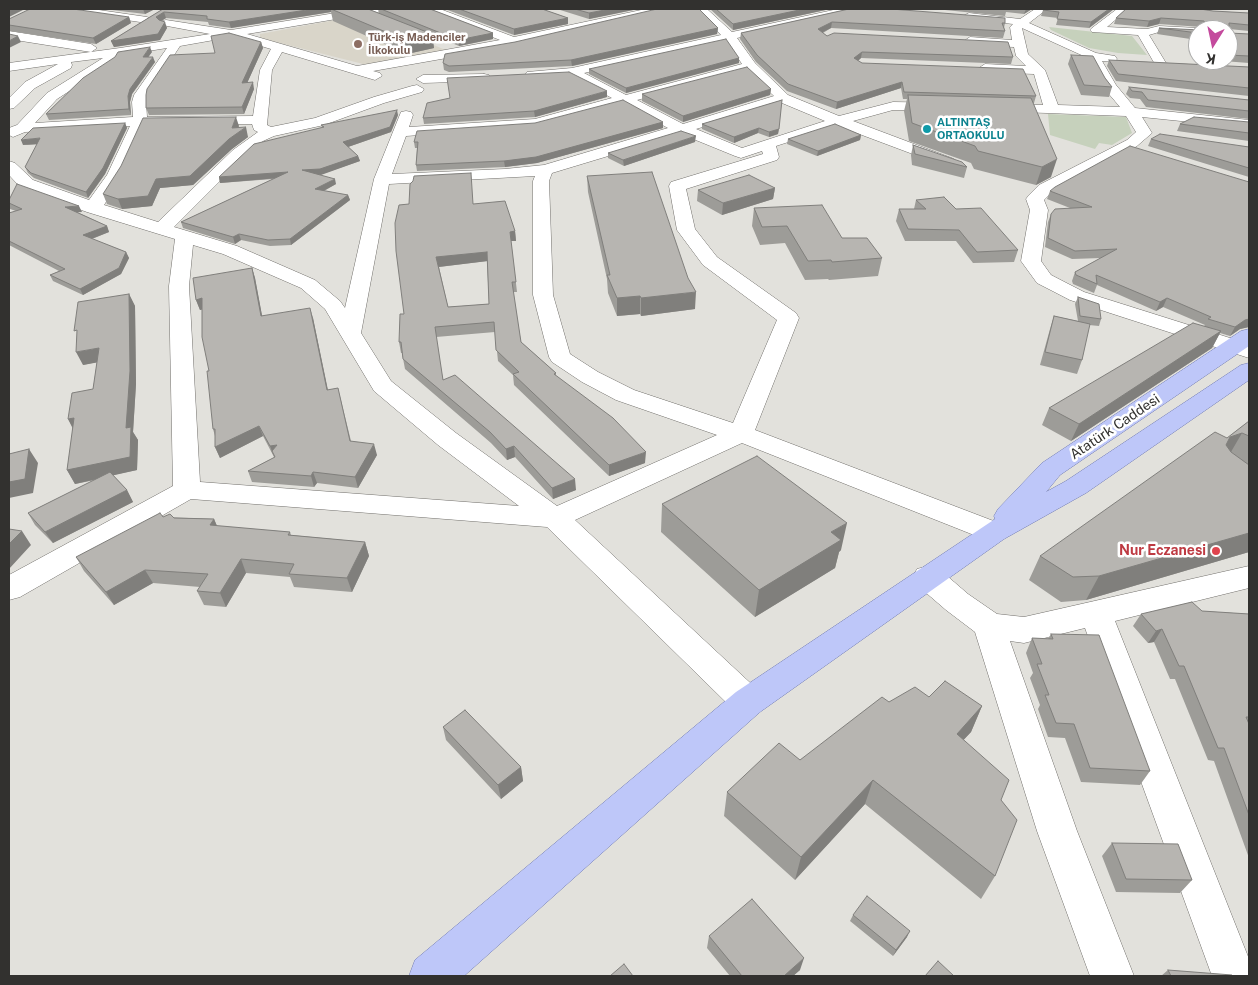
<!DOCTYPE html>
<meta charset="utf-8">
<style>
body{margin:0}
#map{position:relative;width:1258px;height:985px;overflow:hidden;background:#e2e1dc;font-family:"Public Sans",sans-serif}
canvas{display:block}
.frame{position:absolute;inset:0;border:10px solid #32312f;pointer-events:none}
.north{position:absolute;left:1188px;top:20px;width:50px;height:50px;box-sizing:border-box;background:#fff;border:1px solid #adadac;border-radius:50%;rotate:190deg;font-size:14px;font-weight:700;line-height:20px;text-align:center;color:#32312f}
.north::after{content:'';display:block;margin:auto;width:18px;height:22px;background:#c44a9d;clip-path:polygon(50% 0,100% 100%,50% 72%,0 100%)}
</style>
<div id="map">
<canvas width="1258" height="985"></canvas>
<div class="frame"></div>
<div class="north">K</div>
</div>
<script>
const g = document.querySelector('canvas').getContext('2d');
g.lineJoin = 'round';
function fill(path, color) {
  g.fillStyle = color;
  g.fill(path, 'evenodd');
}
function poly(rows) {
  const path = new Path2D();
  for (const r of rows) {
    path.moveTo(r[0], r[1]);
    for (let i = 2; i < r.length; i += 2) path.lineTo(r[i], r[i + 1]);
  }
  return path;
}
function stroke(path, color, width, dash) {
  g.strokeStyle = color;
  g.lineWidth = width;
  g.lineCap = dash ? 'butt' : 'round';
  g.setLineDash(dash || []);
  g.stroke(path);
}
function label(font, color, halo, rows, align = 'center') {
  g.font = font + ' "Public Sans",sans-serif';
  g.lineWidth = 5;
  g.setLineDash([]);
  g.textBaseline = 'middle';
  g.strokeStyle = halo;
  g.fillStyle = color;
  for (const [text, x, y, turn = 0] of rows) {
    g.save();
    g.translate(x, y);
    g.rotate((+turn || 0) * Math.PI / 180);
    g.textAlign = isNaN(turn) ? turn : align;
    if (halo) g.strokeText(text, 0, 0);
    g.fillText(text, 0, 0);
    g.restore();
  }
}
const built = poly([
 [362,15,448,51,371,66,260,38,260,34]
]);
const green = poly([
 [1049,27,1132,36,1147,55,1118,53,1089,48,1051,30],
 [1048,114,1126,117,1132,133,1112,145,1099,143,1095,149,1050,135]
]);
const minor = poly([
 [66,9,92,9,147,17,153,20,147,23,71,12,66,9],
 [360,9,383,9,378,12,247,34,357,66,500,40,427,11,426,9,440,9,514,37,646,9,665,9,660,12,515,46,373,71,380,73,382,76,375,80,282,52,272,70,267,125,271,127,315,118,374,97,412,86,417,85,424,89,422,92,384,103,324,125,274,136,263,141,245,156,174,227,237,246,315,280,340,301,345,308,374,179,401,112,406,111,411,112,413,115,409,127,535,119,612,98,570,76,532,79,525,75,527,72,572,68,721,35,696,9,707,9,732,32,838,9,856,9,851,12,737,38,755,63,788,95,839,116,893,102,948,103,950,106,948,109,943,110,893,110,853,121,954,159,956,162,954,165,942,165,838,126,776,146,779,157,777,160,686,189,695,229,717,257,796,313,799,318,755,430,1004,525,1008,532,1004,539,994,542,984,539,742,443,575,520,760,692,765,702,760,712,748,717,736,712,547,527,191,499,20,597,9,600,9,575,173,486,169,286,175,239,87,212,21,188,9,175,9,161,15,163,33,180,89,200,107,175,130,126,25,132,13,137,9,135,9,128,17,125,47,93,103,58,71,62,72,65,71,68,35,88,14,108,9,109,9,98,25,82,58,64,9,71,9,63,120,48,210,34,162,25,160,23,162,21,166,20,231,30,360,9],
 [231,37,271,49,260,70,253,116,147,117,146,102,148,95,180,46,231,37],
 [727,41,742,64,626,95,584,73,727,41],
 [167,48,134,95,132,102,133,117,35,123,57,99,116,61,118,58,117,56,167,48],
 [747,71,774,96,683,124,637,100,747,71],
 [782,103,825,121,742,148,696,129,782,103],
 [623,104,668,128,544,165,505,169,392,174,406,136,535,127,623,104],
 [252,124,254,130,258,132,233,150,158,222,104,205,123,175,145,125,252,124],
 [681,134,735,156,741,158,762,151,763,154,671,182,669,186,677,230,703,265,777,320,733,423,634,390,598,372,570,354,553,295,549,181,552,173,681,134],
 [535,176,533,181,533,295,549,357,552,362,582,382,616,400,717,435,557,506,456,433,391,381,361,333,389,184,535,176],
 [193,245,223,254,301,288,325,309,374,391,438,445,519,506,200,482,189,286,193,245],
 [1035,9,1047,9,1029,23,1096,53,1115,56,1117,59,1115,62,1102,61,1116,85,1135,108,1249,120,1249,128,1142,117,1152,133,1137,146,1051,193,1044,200,1048,210,1041,261,1051,275,1084,292,1249,344,1249,358,1070,300,1037,283,1021,261,1030,210,1026,199,1029,195,1039,185,1127,140,1136,132,1126,116,994,111,992,108,994,105,999,104,1043,105,1034,74,985,72,979,68,985,64,1026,66,1016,56,1014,47,970,45,964,41,970,37,1012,40,1010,27,1013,24,969,19,963,16,969,13,1020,19,1035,9],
 [1022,28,1088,58,1103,87,1120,107,1058,105,1045,70,1028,54,1022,28],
 [1117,9,1128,9,1107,27,1147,29,1159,26,1198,28,1203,30,1198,30,1198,34,1159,32,1149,35,1166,63,1160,67,1156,66,1138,35,1092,32,1090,30,1092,28,1117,9],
 [9,31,91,44,97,48,91,52,9,39,9,31],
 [484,74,489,75,491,78,489,81,423,83,416,79,423,75,484,74],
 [928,566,939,569,968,594,997,614,1024,617,1249,566,1249,588,1115,621,1249,959,1249,976,1212,976,1085,628,1024,643,1010,641,1077,831,1134,976,1090,976,1037,831,975,632,946,610,917,585,913,577,917,569,928,566]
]);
const major = poly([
 [1249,329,1249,346,1060,475,1046,492,1066,481,1241,365,1249,363,1249,380,1086,493,1004,539,760,712,464,976,409,976,415,960,736,692,995,519,994,516,998,509,1042,463,1241,331,1249,329]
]);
const wall = poly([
 [104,9,155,9,145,14],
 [163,9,368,9,379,13,378,9,430,9,493,33,493,39,459,46,432,35,434,48,407,54,333,21,331,12,231,28,209,25,208,22,166,18,161,21,167,28,160,40,114,47,111,41],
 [445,9,542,9,568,18,568,24,514,35],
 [557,9,638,9,589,19],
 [710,9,830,9,733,30],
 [849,9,1005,23,1004,28,1005,31,1003,38,831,28,823,33,827,36,1013,57,1011,64,861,58,858,61,862,63,1036,96,1034,103,1033,103,1051,177,1036,185,974,169,971,163,909,141,904,111,907,99,903,99,901,88,836,109,787,91,756,62,740,39,741,33],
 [935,9,1032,9,1024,14,1006,12,1005,16],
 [1045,9,1114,9,1089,28,1056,25,1058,18,1041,16,1043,10],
 [1126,9,1249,9,1249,10,1202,9,1213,11,1249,13,1249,31,1229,29,1229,33,1249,34,1249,63,1210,60,1228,60,1228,30,1198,30,1198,59,1195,59,1197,40,1157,34,1159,28,1200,30,1202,27,1159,24,1147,27,1114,24,1116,18],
 [129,17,131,23,96,44,9,31,9,19],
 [718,28,717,34,572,66,449,72,444,70,443,63,515,42],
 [261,42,263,48,247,83,254,89,244,114,149,115,146,108,215,53],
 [152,52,148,57,155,62,132,94,130,102,131,115,49,120,46,114],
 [1071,55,1105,78,1112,87,1109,97,1081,95,1068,64],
 [739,58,739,63,626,93,589,74,589,69],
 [1109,60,1249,67,1249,96,1116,81,1107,66],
 [1129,87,1249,100,1249,119,1146,107,1140,99,1130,98,1126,94],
 [771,89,770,95,683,122,642,101,642,94],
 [607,97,535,117,424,124,423,118],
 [782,100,778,134,769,137,758,133,734,143,702,129,702,124],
 [398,115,391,132,348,147,358,156,360,161,319,175,336,184,324,191,348,195,350,200,291,245,270,246,241,240,235,244,183,228,181,222,273,179,220,183,219,177,322,127,321,125],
 [663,122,663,128,537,163,505,167,417,171,416,165,417,148,415,148,414,142],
 [1249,122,1249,141,1177,131,1180,124],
 [125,123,127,128,105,174,88,198,34,178,28,173,25,167,37,144,23,145],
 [239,126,238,128,248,137,232,149,193,185,160,188,152,206,122,209,107,204,103,194],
 [861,135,860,140,817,156,787,144,788,139],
 [1151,139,1249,147,1249,177,1148,146],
 [695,142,624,166,608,158,608,153],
 [913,145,967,167,964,178,912,165,911,155],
 [587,176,695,309,641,316,640,314,617,316,608,293,607,279,588,192],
 [413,181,473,204,515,231,516,241,511,241,517,292,513,292,521,342,556,373,556,376,645,463,609,476,514,385,513,375,498,361,495,332,436,337,443,380,576,490,553,499,515,457,507,460,491,443,405,369,402,353,401,353,399,342,404,314,409,204],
 [487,261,489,304,448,307,439,267],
 [1249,182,1249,329,1249,327,1240,329,1230,336,1220,333,1212,348,1071,441,1042,425,1049,408,1204,326,1205,325,1163,307,1156,311,1097,285,1094,293,1073,284,1072,281,1075,272,1101,258,1072,259,1045,247,1048,222,1051,214,1070,208,1047,199,1050,191],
 [775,188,773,199,722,215,697,201,698,190],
 [9,200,82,212,77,212,107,226,109,232,92,239,126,252,129,258,121,274,83,295,53,281,50,275,59,271,9,245,9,213,16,211,10,209,9,206],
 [916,200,956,209,1018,250,1014,262,973,263,956,241,905,241,896,221,899,209,914,209],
 [754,208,842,238,882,258,878,276,829,280,828,279,805,280,785,243,760,245,752,226],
 [252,268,255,278,262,316,313,318,328,390,338,388,351,441,377,455,358,488,317,483,314,487,252,482,248,471,275,457,274,457,263,436,220,458,215,447,215,436,213,429,209,371,202,309,200,310,196,300],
 [129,294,135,306,136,384,133,432,138,440,137,470,113,475,127,490,133,502,53,543,35,525,28,513,95,480,75,484,67,470,73,427,68,419,93,389,97,362,83,365],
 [1078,297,1101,319,1099,326,1089,325,1082,360,1077,374,1040,365,1050,329,1054,316,1078,321,1075,304],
 [1249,421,1249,552,1086,600,1061,602,1029,580,1040,556,1227,438],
 [662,504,841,550,839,552,835,568,755,617,661,532],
 [163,517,214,519,217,526,290,532,291,535,365,542,369,556,352,592,294,587,290,577,246,573,226,607,204,605,197,591,200,587,153,583,114,605,84,571,76,557],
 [1202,611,1249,614,1249,858,1214,761,1208,760,1175,679,1170,679,1154,642,1148,643,1133,626,1141,614],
 [1051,634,1150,771,1140,785,1081,782,1065,738,1048,737,1038,709,1040,705,1030,678,1033,673,1026,653,1032,638,1048,639],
 [929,697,982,706,971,732,963,740,1001,800,995,876,981,899,865,804,795,880,724,816,727,792,800,760,889,702],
 [443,727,521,767,523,781,501,799,446,740],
 [1112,843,1192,880,1180,893,1116,892,1102,856],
 [853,915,907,937,893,956,850,921],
 [709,936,800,970,793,976,730,976,707,948],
 [1168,970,1233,976,1161,976]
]);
const shadedWall = poly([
 [11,9,25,9,9,17,9,10],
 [143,9,155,9,145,14],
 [313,9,350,9,331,9,331,12,231,28,229,22],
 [610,9,638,9,589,19,589,13],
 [804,9,830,9,733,30,733,24],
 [1026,9,1032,9,1024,14],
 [1109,9,1114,9,1089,28,1091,22],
 [164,12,166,18,158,23,156,17],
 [129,17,131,23,96,44,93,38],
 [568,18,568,24,514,35,514,29],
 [1161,18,1159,24,1147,27,1149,21],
 [165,22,167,28,160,40,114,47,111,41],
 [832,22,831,28,817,35,818,29],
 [718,28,717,34,572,66,571,60],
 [493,33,493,39,459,46,458,40],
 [432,34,434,48,407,54,405,40],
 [18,36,21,42,9,48,9,41],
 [261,42,263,48,244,90,242,83],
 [150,47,152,52,144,63,143,57],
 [862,52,861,58,853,65,854,58],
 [153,57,155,62,132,94,130,102,131,115,129,109,128,96,130,89],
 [739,58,739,63,626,93,626,88],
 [253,82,254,89,244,114,242,107],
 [902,82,901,88,836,109,837,102],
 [771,89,770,95,683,122,683,116],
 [607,91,607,97,535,117,534,111],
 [397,110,398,115,391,132,345,148,343,142],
 [236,117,239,126,235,135,246,127,248,137,232,149,193,185,160,188,152,206,122,209,118,199,156,179,232,128],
 [663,122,663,128,537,163,505,167,504,161],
 [125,123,127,128,105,174,88,198,86,192],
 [759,128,758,133,734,143,734,137],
 [779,129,778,134,769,137,769,132],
 [861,135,860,140,817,156,818,151],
 [696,136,695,142,624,166,623,160],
 [40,138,42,144,23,145,21,140],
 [358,156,360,161,321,175,304,176,302,170],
 [1057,159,1051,177,1036,185,1042,167],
 [288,172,290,177,220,183,219,177],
 [335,179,336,184,316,195,315,189],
 [775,188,773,199,722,215,723,203],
 [348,195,350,200,291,245,290,239],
 [79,206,82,212,68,213,65,207],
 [107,226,109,232,86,241,83,235],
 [515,231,516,241,511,241,510,232],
 [239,234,241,240,235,244,233,237],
 [126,252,129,258,121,274,83,295,80,289],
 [487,252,488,261,438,267,436,257],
 [252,268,255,278,264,326,261,316],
 [696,292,695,309,641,316,641,298],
 [129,294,135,306,136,384,133,432,138,440,137,470,75,484,67,470,126,428],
 [640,296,640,314,617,316,617,298],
 [202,298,205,309,200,310,196,300],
 [1167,298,1163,307,1156,311,1160,302],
 [310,308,313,318,330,401,327,390],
 [1249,319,1249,327,1240,329,1230,336,1235,327,1245,320],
 [1221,331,1212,348,1071,441,1079,424],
 [99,348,105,361,83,365,76,352],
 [74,418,75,433,68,419],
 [259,426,263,436,220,458,215,447],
 [1242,433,1228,457,1216,461,1230,437],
 [374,444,377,455,358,488,355,477],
 [277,445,272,451,274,457,270,446],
 [514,446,515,457,507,460,506,449],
 [29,449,38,463,33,493,9,498,9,482],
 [646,452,645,463,609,476,609,465],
 [313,472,317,483,314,487,311,476],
 [575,479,576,490,553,499,552,488],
 [127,490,133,502,53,543,45,532],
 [214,519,220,533,210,525],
 [847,523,841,550,839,552,835,568,755,617,759,590,831,532],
 [22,531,31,545,9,569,9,544],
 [1249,533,1249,552,1086,600,1099,576],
 [365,542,369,556,352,592,347,578],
 [241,559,246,573,226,607,220,593],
 [145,570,153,583,114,605,106,592],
 [1162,629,1154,642,1148,643,1156,631],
 [982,706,971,732,946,759,957,734],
 [521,767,523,781,501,799,498,785],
 [873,780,865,804,795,880,801,857],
 [910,931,907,937,893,956,896,950],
 [804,958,800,970,793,976,784,976]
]);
const building = poly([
 [30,9,73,9,129,17,93,38,9,25,9,19,30,9],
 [163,9,313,9,229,22,207,19,207,16,164,12,156,17,159,20,165,22,158,34,111,41,163,9],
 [331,9,368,9,432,34,405,40,331,9],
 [381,9,430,9,493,33,458,40,381,9],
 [459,9,542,9,568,18,514,29,459,9],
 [575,9,610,9,589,13,575,9],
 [657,9,699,9,718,28,571,60,449,66,443,63,445,54,515,42,657,9],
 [716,9,804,9,733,24,716,9],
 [849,9,891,9,1005,18,1005,23,1002,23,1005,31,832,22,818,29,827,36,834,33,1008,42,1013,57,862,52,854,58,862,63,1023,69,1036,96,904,92,902,82,837,102,788,84,757,55,741,33,849,9],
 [1045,9,1109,9,1091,22,1057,19,1059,12,1043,10,1045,9],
 [1126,9,1200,9,1213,11,1249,13,1249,25,1229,23,1229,33,1249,34,1249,56,1228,55,1228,30,1198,30,1198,33,1159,28,1200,30,1202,26,1207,25,1204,21,1161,18,1149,21,1116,18,1126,9],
 [229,33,261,42,242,83,253,82,242,107,146,108,146,95,147,89,170,55,215,53,211,36,229,33],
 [9,34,18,36,9,41,9,34],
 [726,39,739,58,626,88,589,69,726,39],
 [150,47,143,57,153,57,130,89,128,96,129,109,46,114,83,78,115,57,118,52,150,47],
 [1071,55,1093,56,1105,78,1112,87,1084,85,1071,55],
 [1109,60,1249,67,1249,88,1118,74,1109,60],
 [747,67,771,89,683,116,642,94,747,67],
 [569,72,607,91,534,111,423,118,427,103,450,98,447,78,569,72],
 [1129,87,1249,100,1249,111,1148,100,1142,92,1132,91,1129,87],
 [908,95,1031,98,1057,159,1042,167,978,151,975,146,912,123,908,95],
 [623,100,663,122,536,157,504,161,416,165,418,142,414,142,417,131,535,123,623,100],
 [782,100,779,129,769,132,759,128,734,137,702,124,782,100],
 [397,110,390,127,343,142,358,156,320,169,302,170,335,179,315,189,348,195,290,239,268,240,239,234,233,237,181,222,288,172,219,177,254,144,324,127,321,125,397,110],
 [236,117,232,128,246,127,229,139,190,176,156,179,148,196,118,199,103,194,121,166,143,118,236,117],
 [1194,117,1249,122,1249,133,1180,124,1194,117],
 [125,123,103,168,86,192,31,173,25,167,40,138,21,140,33,128,125,123],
 [835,124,861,135,818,151,788,139,835,124],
 [681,131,696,136,623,160,608,153,681,131],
 [1160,134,1249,147,1249,168,1151,139,1160,134],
 [913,145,962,162,967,167,915,154,913,145],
 [1130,146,1249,182,1249,319,1245,320,1235,327,1208,319,1211,317,1167,298,1160,302,1096,275,1097,284,1076,275,1075,272,1117,249,1075,251,1048,238,1051,214,1055,209,1092,207,1050,191,1055,187,1130,146],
 [652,172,688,278,696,292,641,298,640,296,617,298,607,275,610,275,587,176,652,172],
 [471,173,473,204,505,201,515,231,510,232,516,282,512,282,521,342,556,373,554,374,613,418,646,452,609,465,513,374,519,372,496,350,494,322,435,327,443,380,455,375,575,479,552,488,514,446,506,449,490,432,403,359,401,342,399,342,400,314,404,314,396,251,395,223,399,205,409,204,410,184,413,181,414,176,471,173],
 [487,252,489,304,448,307,436,257,487,252],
 [749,175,775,188,723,203,698,190,749,175],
 [17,184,79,206,65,207,107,226,83,235,126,252,119,268,80,289,50,275,65,269,9,241,9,213,22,209,9,203,9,200,17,184],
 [944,197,956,209,981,208,1018,250,977,252,959,230,908,229,899,209,926,209,916,200,944,197],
 [822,205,842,238,867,238,882,258,832,262,831,260,808,261,787,226,762,227,754,208,822,205],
 [252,268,261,316,310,308,327,390,338,388,350,441,374,444,355,477,313,472,311,476,248,471,275,457,272,451,277,445,270,446,259,426,215,447,215,429,213,429,207,371,209,371,202,337,202,298,196,300,193,278,252,268],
 [129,294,130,371,126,428,131,427,130,457,67,470,74,418,68,419,72,393,93,389,99,348,76,352,77,330,74,331,78,302,129,294],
 [1078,297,1099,304,1101,319,1080,316,1078,297],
 [1054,316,1090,324,1082,360,1045,352,1054,316],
 [1193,323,1221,331,1079,424,1049,408,1193,323],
 [1249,421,1249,436,1242,433,1230,437,1226,445,1231,452,1249,465,1249,533,1099,576,1073,577,1040,556,1215,432,1227,438,1249,421],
 [29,449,25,479,9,482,9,454,29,449],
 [757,456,847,523,831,532,841,540,759,590,662,504,757,456],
 [110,472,127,490,45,532,28,513,110,472],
 [160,513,163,517,170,514,174,518,214,519,210,525,290,532,288,535,365,542,347,578,289,574,294,564,241,559,220,593,197,591,208,574,145,570,106,592,76,557,160,513],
 [9,529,22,531,9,544,9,529],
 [1192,602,1202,611,1249,614,1249,717,1246,717,1249,724,1249,815,1224,748,1218,748,1184,666,1179,666,1162,629,1156,631,1141,614,1192,602],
 [1051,634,1099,635,1150,771,1090,768,1074,724,1056,723,1045,695,1049,695,1037,664,1042,664,1032,638,1053,639,1051,634],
 [945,681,982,706,957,734,1009,780,1001,800,1017,820,995,876,873,780,801,857,727,792,779,743,800,760,882,697,889,702,915,687,929,697,945,681],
 [465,710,521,767,498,785,443,727,465,710],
 [1112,843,1178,844,1192,880,1126,879,1112,843],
 [867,896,910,931,896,950,853,915,867,896],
 [752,899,804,958,784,976,742,976,709,936,752,899],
 [938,961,954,976,925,976,938,961],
 [624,964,633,976,610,976,624,964],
 [1168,970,1232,975,1233,976,1171,976,1168,970]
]);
const markers = [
 [358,44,5,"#8d6e63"],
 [927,129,5,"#0f9aa8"],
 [1216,551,5,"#e0444e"]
];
const farEducationnames = [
 ["Türk-iş Madenciler",368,38],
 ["İlkokulu",368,51]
];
const farCulturenames = [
 ["ALTINTAŞ",937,123],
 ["ORTAOKULU",937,136]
];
const streetNames = [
 ["Atatürk Caddesi",1115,427,-34]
];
const healthNames = [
 ["Nur Eczanesi",1206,551]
];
fill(built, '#d9d5c9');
fill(green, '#c6d1bc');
stroke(minor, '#72706c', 1);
stroke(major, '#707ab0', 1);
fill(minor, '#fff');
fill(major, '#bec7f9');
fill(wall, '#9d9c98');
fill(shadedWall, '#807f7c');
fill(building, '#b7b5b1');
stroke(building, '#807f7c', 1);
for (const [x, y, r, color] of markers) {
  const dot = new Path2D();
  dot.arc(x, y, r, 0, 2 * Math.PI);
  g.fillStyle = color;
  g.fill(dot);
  stroke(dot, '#fff', 2);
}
label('bold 11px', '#785e54', '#fff', farEducationnames, 'left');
label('bold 11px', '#0d838f', '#fff', farCulturenames, 'left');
label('14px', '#32312f', '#fff', streetNames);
label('bold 14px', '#be3a42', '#fff', healthNames, 'right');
</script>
